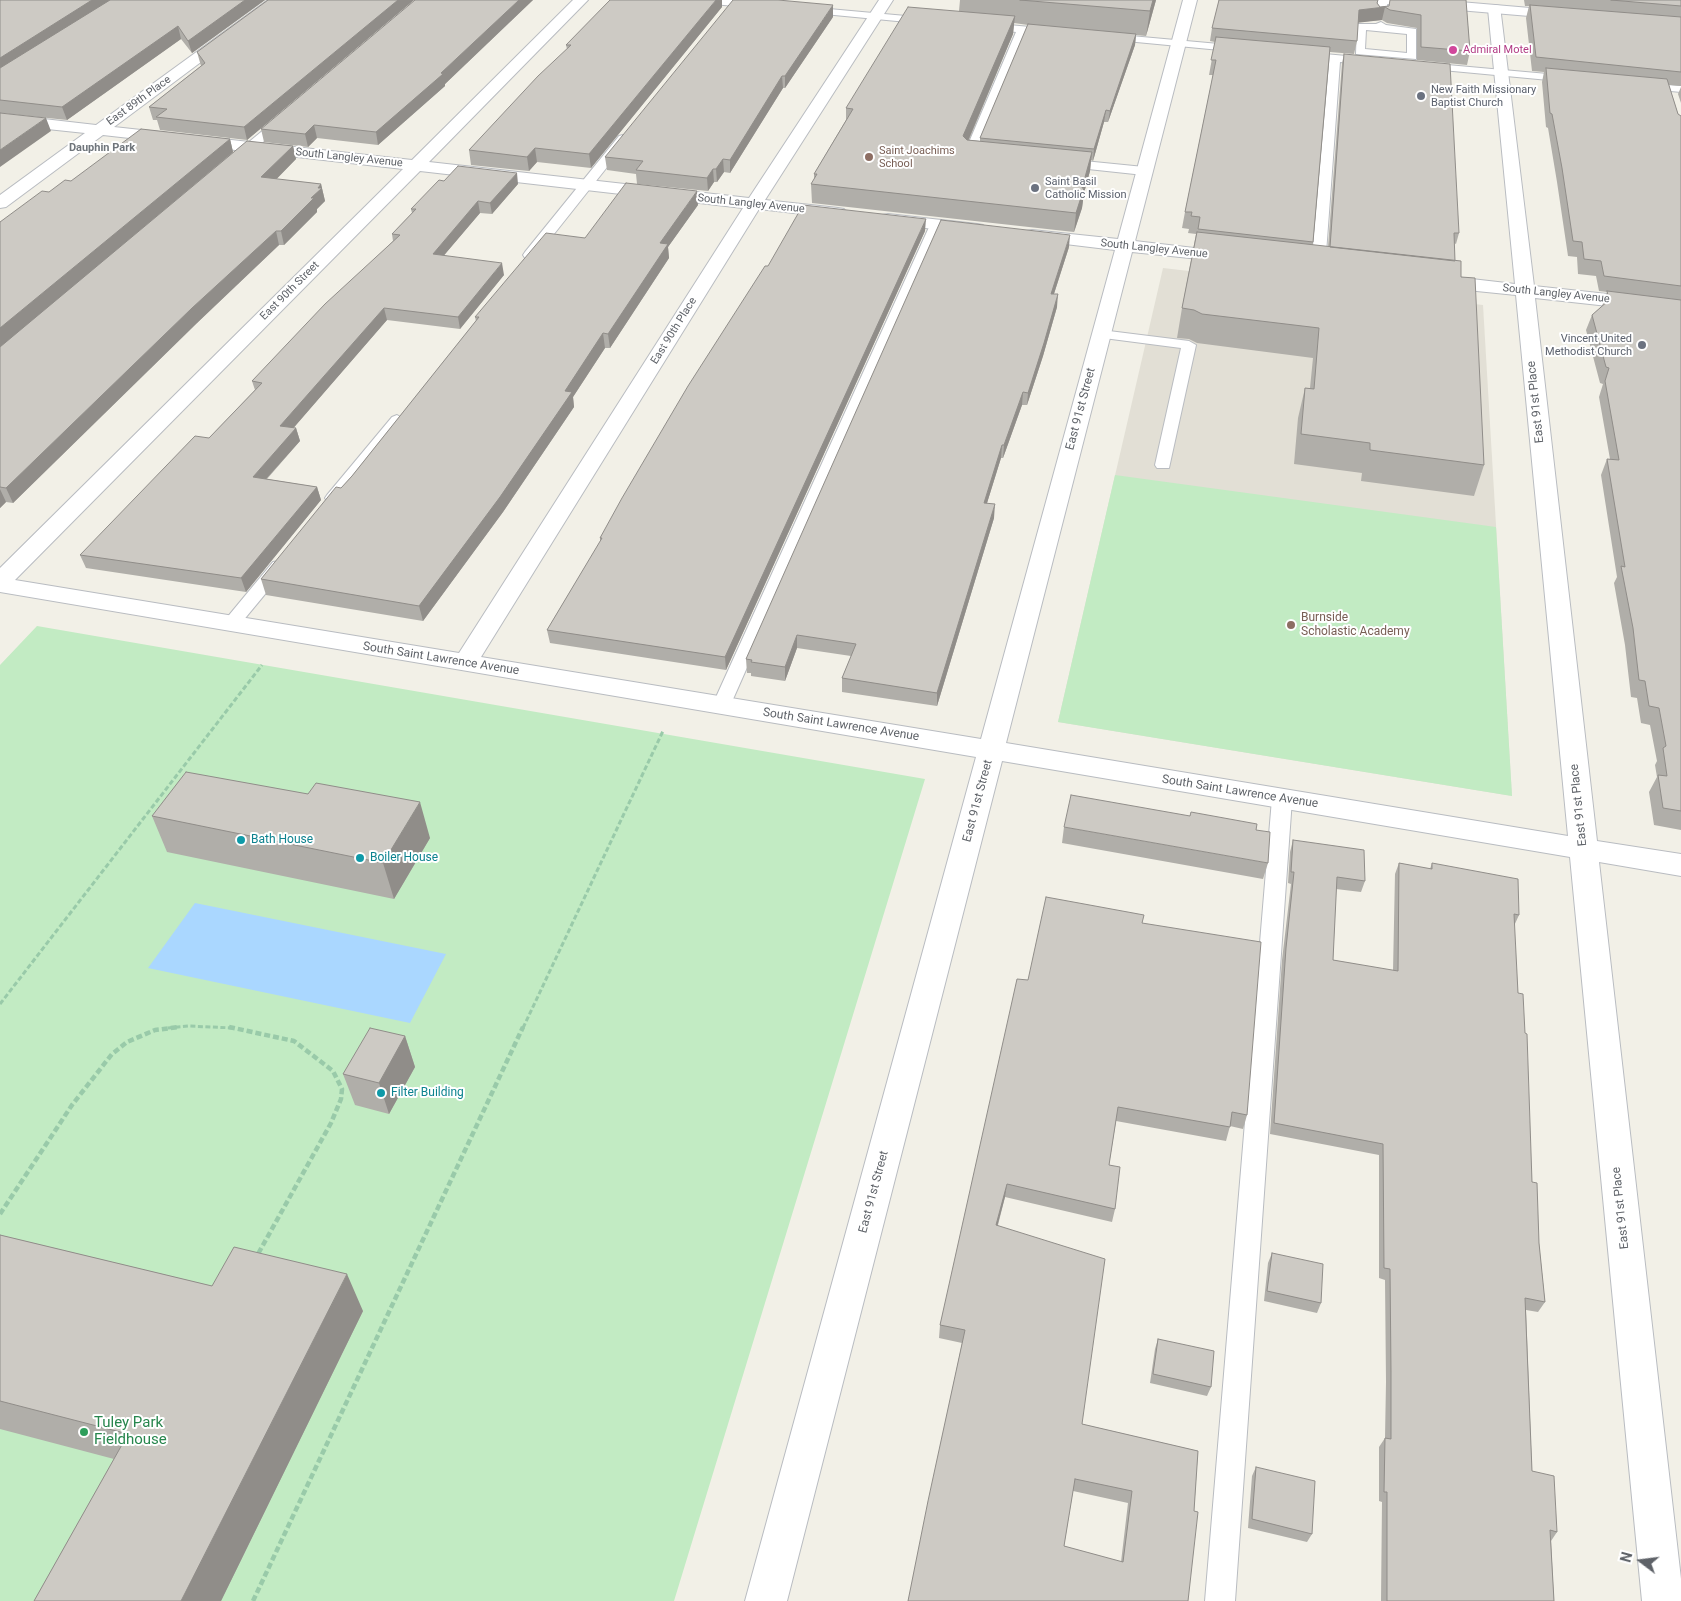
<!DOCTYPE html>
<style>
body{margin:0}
#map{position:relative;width:1681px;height:1601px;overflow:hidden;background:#f2f0e7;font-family:Roboto,sans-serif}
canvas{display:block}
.north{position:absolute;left:1616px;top:1536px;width:50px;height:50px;-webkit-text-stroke:4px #fff;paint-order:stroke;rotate:285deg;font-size:14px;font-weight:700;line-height:20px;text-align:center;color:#5e6268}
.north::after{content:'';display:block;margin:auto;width:18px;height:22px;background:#5e6268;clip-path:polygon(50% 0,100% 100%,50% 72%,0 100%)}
</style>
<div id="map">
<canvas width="1681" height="1601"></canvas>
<div class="north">N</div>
</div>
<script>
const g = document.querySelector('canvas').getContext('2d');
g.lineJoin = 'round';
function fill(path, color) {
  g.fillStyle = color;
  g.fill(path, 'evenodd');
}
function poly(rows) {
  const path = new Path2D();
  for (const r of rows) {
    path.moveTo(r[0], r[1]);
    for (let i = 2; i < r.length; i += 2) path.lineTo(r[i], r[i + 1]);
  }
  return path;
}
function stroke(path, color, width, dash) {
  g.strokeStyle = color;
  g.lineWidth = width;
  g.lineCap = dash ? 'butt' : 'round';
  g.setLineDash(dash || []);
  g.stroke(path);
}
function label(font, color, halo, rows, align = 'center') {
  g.font = font + ' Roboto,sans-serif';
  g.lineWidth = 4;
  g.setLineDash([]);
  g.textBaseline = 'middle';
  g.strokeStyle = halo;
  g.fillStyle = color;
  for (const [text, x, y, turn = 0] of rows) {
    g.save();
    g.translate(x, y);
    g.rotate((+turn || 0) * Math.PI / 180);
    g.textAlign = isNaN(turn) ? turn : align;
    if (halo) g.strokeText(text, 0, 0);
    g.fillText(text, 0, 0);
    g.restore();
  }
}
const education = poly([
 [1163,268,1483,305,1512,796,1058,722]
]);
const green = poly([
 [1115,475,1496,527,1512,796,1058,722],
 [37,626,925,779,674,1601,0,1601,0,665]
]);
const water = poly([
 [195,903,446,954,410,1023,148,968]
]);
const pathFar1 = poly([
 [0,1004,262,665],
 [168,1028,188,1026,234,1028],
 [523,1028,663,731]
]);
const path = poly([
 [229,1027,294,1041,333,1071,342,1089,341,1099,331,1123,258,1254],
 [0,1214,72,1105,112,1054,127,1042,155,1030,179,1027],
 [253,1601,523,1027]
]);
const lane = poly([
 [696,0,736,0,758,2,763,5,758,8,701,3,696,0],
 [1378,0,1388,0,1385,18,1377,18,1376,16,1378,0],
 [807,7,928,18,933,21,928,24,803,12,803,8,807,7],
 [1381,22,1386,25,1416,29,1416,59,1356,54,1357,24,1376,24,1381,22],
 [1366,30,1407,34,1407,53,1365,49,1366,30],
 [987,23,1052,29,1057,32,1052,35,1026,33,977,151,987,152,989,155,983,159,970,158,964,154,1016,32,983,28,983,24,987,23],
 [1109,34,1241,46,1246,49,1241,52,1105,39,1105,35,1109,34],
 [1303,52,1368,58,1373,61,1368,64,1340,62,1325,267,1318,271,1311,267,1329,61,1299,57,1299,53,1303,52],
 [1425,63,1570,76,1576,79,1570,82,1421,68,1421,64,1425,63],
 [1644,83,1681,86,1681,92,1640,88,1638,86,1644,83],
 [282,117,286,118,286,122,240,162,232,162,230,159,232,156,278,118,282,117],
 [623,135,627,136,627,142,535,258,525,258,523,255,525,252,619,136,623,135],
 [1064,159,1144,167,1150,171,1144,175,1060,166,1058,163,1064,159],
 [936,221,942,225,730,706,728,710,721,712,714,710,712,706,930,225,936,221],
 [1101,330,1189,341,1196,345,1169,468,1157,468,1155,465,1181,348,1096,337,1094,334,1101,330],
 [397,415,405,420,402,423,339,501,327,501,325,498,327,495,392,417,397,415],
 [279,561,285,562,288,566,285,570,237,628,225,628,222,624,225,620,273,562,279,561],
 [1282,792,1289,794,1292,799,1235,1601,1205,1601,1272,799,1275,794,1282,792]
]);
const street = poly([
 [268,0,284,0,114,127,412,160,573,0,588,0,429,162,749,198,879,0,893,0,765,200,838,208,844,209,847,213,844,217,838,218,759,209,481,657,981,739,1115,250,1032,240,1026,239,1023,235,1026,231,1032,230,1118,239,1183,0,1197,0,1135,241,1228,252,1234,253,1237,257,1234,261,1228,262,1132,252,1006,743,1568,836,1516,295,1437,287,1430,285,1428,281,1430,277,1437,275,1515,284,1488,9,1495,5,1500,6,1534,286,1681,302,1681,314,1535,298,1597,841,1681,854,1681,876,1599,862,1681,1579,1681,1601,1642,1601,1570,857,1002,761,787,1601,745,1601,976,757,0,592,0,568,403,169,103,135,6,207,0,208,0,195,85,133,0,124,0,114,96,125,268,0],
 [420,171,743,208,459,653,15,580,420,171],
 [888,214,977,224,983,225,986,229,983,233,977,234,882,223,879,219,882,215,888,214]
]);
const secondary = poly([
 [1380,0,1437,0,1565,11,1572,15,1565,19,1387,4,1380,0]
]);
const wall = poly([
 [0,0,265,0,192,53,181,39,67,120,0,113],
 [268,0,414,0,247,140,160,130,157,120,153,120,149,107,201,66,197,52],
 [415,0,533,0,445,84,445,86,378,145,317,138,308,147,264,142,261,129],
 [960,0,1156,0,1146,36,1136,35,1135,45,1108,122,1104,122,1093,161,1091,160,1090,171,1084,193,1082,208,1074,232,812,203,811,184,814,179,814,174,846,120,846,108,959,11],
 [1014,23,1028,25,980,138,980,141,969,140,1013,34],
 [1466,0,1470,51,1467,65,1417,60,1417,28,1387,23,1382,20,1358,22,1357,41,1354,54,1330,52,1313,245,1328,247,1342,63,1344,54,1459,233,1456,244,1454,243,1455,261,1461,277,1484,465,1474,496,1361,481,1362,473,1294,464,1298,418,1305,388,1310,388,1313,358,1197,343,1189,339,1177,338,1182,308,1196,234,1188,233,1189,229,1182,228,1185,212,1213,75,1209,75,1215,42,1210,41,1212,28,1377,3,1380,7],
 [1524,0,1681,0,1681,86,1669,85,1678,114,1681,116,1681,830,1654,825,1649,792,1657,777,1655,765,1657,761,1650,725,1641,723,1637,698,1631,697,1625,645,1614,583,1617,577,1601,475,1607,459,1610,459,1599,397,1603,384,1600,383,1586,330,1592,315,1602,306,1607,292,1599,291,1596,276,1578,274,1577,257,1568,256,1557,182,1548,128,1546,127,1542,82,1544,72,1532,71,1526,18,1529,6,1525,6],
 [722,7,591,168,537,162,529,171,471,165,469,150,567,49,566,45],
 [833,17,785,88,783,88,730,173,724,172,717,182,714,182,708,191,637,184,636,174,607,170,605,157],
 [1681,87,1681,103,1678,94],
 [230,139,233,152,293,146,296,159,276,179,321,184,325,201,317,209,317,212,284,245,279,245,197,323,13,503,6,502,0,508,0,222,71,181],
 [518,184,492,214,480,213,444,255,504,275,460,329,387,320,293,428,296,428,300,441,267,479,317,487,321,500,246,592,86,568,80,555,209,438,255,390,252,381,393,241,392,234,412,213,411,209],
 [698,205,668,247,669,258,610,348,605,348,573,397,574,407,503,512,423,621,266,595,261,579,352,476,476,321,475,317,585,238],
 [925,231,726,670,550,643,547,630,600,542,600,538,768,266],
 [1069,247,1054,294,1057,307,1043,356,1027,405,1022,405,1003,458,1001,458,987,503,994,518,937,706,842,692,842,678,851,656,797,648,785,681,751,676,751,673,747,673,746,659],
 [152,816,430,838,394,899,167,852],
 [1064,827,1268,863,1263,879,1062,843],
 [1293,840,1365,881,1361,892,1336,889,1333,960,1393,971,1395,874,1399,863,1430,869,1432,863,1519,915,1514,926,1518,993,1532,1182,1539,1243,1545,1302,1538,1312,1526,1310,1532,1471,1557,1532,1551,1541,1554,1601,1381,1601,1382,1502,1379,1501,1379,1447,1385,1438,1386,1382,1385,1280,1379,1278,1379,1155,1270,1134,1282,960,1291,884,1288,883,1290,852],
 [1142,923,1247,1115,1243,1129,1230,1126,1226,1141,1116,1121,1109,1165,1115,1209,1112,1222,1005,1197,998,1225,1082,1424,1198,1451,1188,1601,908,1601,962,1343,939,1338,940,1325,1028,980],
 [1073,1491,1128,1503,1121,1562,1064,1546],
 [405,1036,415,1067,389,1114,355,1105,343,1074],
 [0,1235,212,1286,363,1311,221,1601,34,1601,114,1459,0,1429],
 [1272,1253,1321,1303,1317,1313,1264,1301,1268,1263],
 [1158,1339,1211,1387,1207,1396,1150,1383,1155,1349],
 [1256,1467,1312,1534,1307,1542,1248,1528,1252,1476]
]);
const shadedWall = poly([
 [92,0,115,0,0,73,0,58],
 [245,0,265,0,192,53,188,41],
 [398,0,414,0,247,140,244,127],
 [519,0,533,0,445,84,445,86,378,145,376,132,441,73],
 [716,0,722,0,722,7,591,168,589,154],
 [1153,0,1156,0,1146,36,1150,11],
 [833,5,833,17,785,88,785,76],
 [1385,7,1382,20,1356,23,1359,10],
 [1015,16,1013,34,962,155,963,136],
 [178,26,181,39,67,120,62,107],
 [1136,34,1135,45,1108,122,1110,111],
 [782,76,783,88,730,173,730,160],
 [1106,110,1104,122,1093,161,1094,149],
 [46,118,51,131,0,167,0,150],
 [314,125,317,138,308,147,305,134],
 [230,139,233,152,0,348,0,328],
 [293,146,296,159,265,191,261,177],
 [535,148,537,162,529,171,527,157],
 [1092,152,1090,171,1084,193,1082,208,1074,232,1076,213,1082,188],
 [723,159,724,172,717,182,716,169],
 [713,169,714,182,708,191,707,178],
 [517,173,518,184,492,214,490,203],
 [321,184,325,201,317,209,317,212,284,245,281,231,311,198,318,188],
 [697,191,698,205,668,247,669,258,610,348,608,334,660,243],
 [478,201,480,213,435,266,433,254],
 [926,219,925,231,726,670,725,657],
 [276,231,279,245,197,323,13,503,6,488,192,308],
 [1070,235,1069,247,1050,306,1051,294],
 [502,263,504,275,460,329,458,317],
 [1058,294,1057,307,1043,356,1027,405,1028,393],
 [384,308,387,320,284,439,280,426],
 [603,333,605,348,573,397,574,407,503,512,423,621,419,606],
 [1023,392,1022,405,1003,458,1004,445],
 [296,428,300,441,257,489,253,477],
 [1002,445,1001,458,983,516,984,503],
 [317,487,321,500,246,592,241,578],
 [0,489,6,502,0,508],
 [995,504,994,518,937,706,937,693],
 [797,635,797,648,785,681,785,667],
 [420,802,430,838,394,899,383,863],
 [405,1036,415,1067,389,1114,379,1083],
 [1007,1184,1005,1197,994,1238,996,1225],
 [347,1274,363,1311,221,1601,181,1601]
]);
const building = poly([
 [0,0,92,0,0,58,0,0],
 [110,0,245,0,188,41,178,26,62,107,0,100,0,68,110,0],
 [268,0,398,0,244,127,156,117,167,109,149,107,205,63,197,52,268,0],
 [415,0,519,0,441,73,443,74,376,132,314,125,305,134,261,129,415,0],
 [610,0,716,0,589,154,535,148,527,157,469,150,538,76,571,45,566,45,610,0],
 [733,0,778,0,833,5,785,76,782,76,730,160,723,159,716,169,713,169,707,178,636,170,643,161,605,157,733,0],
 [1020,0,1153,0,1150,11,1020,0],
 [1219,0,1378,0,1377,3,1380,7,1389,6,1390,0,1466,0,1470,51,1421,47,1421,15,1390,10,1385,7,1359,10,1357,41,1212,28,1219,0],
 [1611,0,1681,0,1681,6,1611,0],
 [1530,5,1681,17,1681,72,1536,57,1530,5],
 [908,7,1015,16,963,136,967,140,1092,152,1082,188,1084,188,1076,213,811,184,817,174,814,174,853,109,846,108,908,7],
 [1028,24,1136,34,1110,111,1106,110,1094,149,980,138,1028,24],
 [1216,37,1330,47,1313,242,1198,229,1200,217,1191,216,1192,212,1185,212,1216,60,1211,60,1216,37],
 [1344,54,1450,64,1459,233,1454,233,1455,261,1330,247,1344,54],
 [1546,68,1667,79,1678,114,1681,116,1681,286,1604,276,1601,261,1584,259,1582,242,1573,241,1562,168,1552,114,1550,113,1546,68],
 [0,113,46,118,0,150,0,113],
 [141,129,230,139,0,328,0,222,42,191,49,192,65,180,71,181,141,129],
 [247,141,293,146,261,177,321,184,318,188,322,188,311,198,314,198,281,231,276,231,192,308,6,488,0,487,0,347,247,141],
 [458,166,517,173,490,203,478,201,433,254,502,263,458,317,384,308,280,426,296,428,253,477,317,487,241,578,80,555,195,436,209,438,262,383,252,381,325,304,400,235,392,234,416,209,411,209,439,180,444,181,458,166],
 [626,183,697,191,660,243,668,244,608,334,603,333,565,391,572,392,500,497,419,606,261,579,336,487,341,488,352,476,479,317,475,317,546,233,585,238,626,183],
 [803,205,926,219,725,657,547,630,602,538,600,538,622,498,688,386,765,266,768,266,803,205],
 [941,220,1070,235,1051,294,1058,294,1044,343,1028,393,1023,392,1004,445,1002,445,984,503,995,504,937,693,842,678,856,644,797,635,785,667,751,662,752,660,746,659,941,220],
 [1197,232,1461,261,1461,277,1475,278,1484,465,1370,450,1370,443,1301,434,1305,388,1314,389,1319,328,1202,314,1194,310,1182,308,1197,232],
 [1607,291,1681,300,1681,811,1663,808,1658,775,1667,776,1663,748,1666,746,1659,708,1649,706,1645,681,1639,680,1633,628,1621,566,1625,567,1607,459,1619,460,1605,381,1609,368,1606,367,1592,315,1609,300,1607,291],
 [186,772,308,794,316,783,420,802,383,863,152,816,186,772],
 [1071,795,1190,816,1191,812,1257,824,1256,830,1270,832,1268,863,1064,827,1071,795],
 [1293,840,1364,850,1365,881,1337,877,1333,960,1398,971,1399,863,1432,869,1432,863,1518,879,1519,915,1514,914,1518,993,1523,994,1525,1033,1527,1034,1532,1182,1537,1183,1539,1243,1545,1302,1525,1298,1532,1471,1554,1476,1557,1532,1550,1530,1554,1601,1387,1601,1387,1492,1384,1492,1385,1438,1391,1439,1391,1372,1390,1269,1384,1268,1383,1144,1274,1123,1286,948,1294,872,1291,872,1293,840],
 [1046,897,1144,915,1142,923,1261,942,1247,1115,1232,1112,1230,1127,1118,1107,1109,1165,1120,1167,1115,1209,1007,1184,996,1225,1105,1259,1082,1424,1198,1451,1194,1511,1198,1512,1188,1601,908,1601,928,1501,965,1330,940,1325,1017,979,1028,980,1046,897],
 [1075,1479,1132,1491,1123,1562,1064,1546,1075,1479],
 [370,1028,405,1036,379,1083,343,1074,370,1028],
 [0,1235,212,1286,234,1247,347,1274,181,1601,34,1601,128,1434,0,1401,0,1235],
 [1272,1253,1323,1264,1321,1303,1267,1291,1272,1253],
 [1158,1339,1214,1351,1211,1387,1153,1374,1158,1339],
 [1256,1467,1315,1481,1312,1534,1252,1519,1256,1467]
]);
const markers = [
 [1453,50,5,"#d1479c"],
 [1421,96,5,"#6b7280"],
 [869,157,5,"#8d6e63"],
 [1035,188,5,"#6b7280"],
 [1642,345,5,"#6b7280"],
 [1291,625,5,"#8d6e63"],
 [241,840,5,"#0f9aa8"],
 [360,858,5,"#0f9aa8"],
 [381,1093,5,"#0f9aa8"],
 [84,1432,5,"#2e9e5b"]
];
const farHotelnames = [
 ["Admiral Motel",1463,50]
];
const farWorshipnames = [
 ["New Faith Missionary",1431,90],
 ["Baptist Church",1431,103],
 ["Saint Basil",1045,182],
 ["Catholic Mission",1045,195],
 ["Vincent United",1632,339,"right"],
 ["Methodist Church",1632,352,"right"]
];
const farStreetnames = [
 ["East 89th Place",139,101,-36],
 ["South Langley Avenue",349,158,6],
 ["South Langley Avenue",751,204,6],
 ["South Langley Avenue",1154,249,6],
 ["East 90th Street",290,291,-45],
 ["South Langley Avenue",1556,294,6],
 ["East 90th Place",674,331,-58]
];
const farNeighbourhoodnames = [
 ["Dauphin Park",102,148]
];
const farEducationnames = [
 ["Saint Joachims",879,151],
 ["School",879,164]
];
const streetNames = [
 ["East 91st Place",1536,402,-96],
 ["East 91st Street",1081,409,-75],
 ["South Saint Lawrence Avenue",441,659,9],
 ["South Saint Lawrence Avenue",841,725,9],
 ["South Saint Lawrence Avenue",1240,792,9],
 ["East 91st Street",978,801,-75],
 ["East 91st Place",1579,805,-96],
 ["East 91st Street",874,1192,-75],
 ["East 91st Place",1621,1208,-96]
];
const educationNames = [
 ["Burnside",1301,618],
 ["Scholastic Academy",1301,632]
];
const cultureNames = [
 ["Bath House",251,840],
 ["Boiler House",370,858],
 ["Filter Building",391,1093]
];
const nearLeisurenames = [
 ["Tuley Park",94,1423],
 ["Fieldhouse",94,1440]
];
fill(education, '#e2dfd5');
fill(green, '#c2ebc3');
fill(water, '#aad7ff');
stroke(lane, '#b9bcc1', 2);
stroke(street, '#b9bcc1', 2);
stroke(secondary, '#babdc3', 2);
stroke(pathFar1, '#99caa9', 3, [5, 2.5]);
stroke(path, '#99caa9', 4.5, [6, 3]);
fill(lane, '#fff');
fill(street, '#fff');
fill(secondary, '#fff');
fill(wall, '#b0aea9');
fill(shadedWall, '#908d89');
fill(building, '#cdcac4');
stroke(building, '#908d89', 1);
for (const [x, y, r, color] of markers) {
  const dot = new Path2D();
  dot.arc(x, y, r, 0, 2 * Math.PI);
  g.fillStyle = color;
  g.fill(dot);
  stroke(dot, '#fff', 2);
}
label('11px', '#b23c85', '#fff', farHotelnames, 'left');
label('11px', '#5b616d', '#fff', farWorshipnames, 'left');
label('11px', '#5e6268', '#fff', farStreetnames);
label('bold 11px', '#6f757b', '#fff', farNeighbourhoodnames);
label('11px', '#785e54', '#fff', farEducationnames, 'left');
label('12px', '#5e6268', '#fff', streetNames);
label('12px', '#785e54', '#fff', educationNames, 'left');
label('12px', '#0d838f', '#fff', cultureNames, 'left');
label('15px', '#27864d', '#fff', nearLeisurenames, 'left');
</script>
